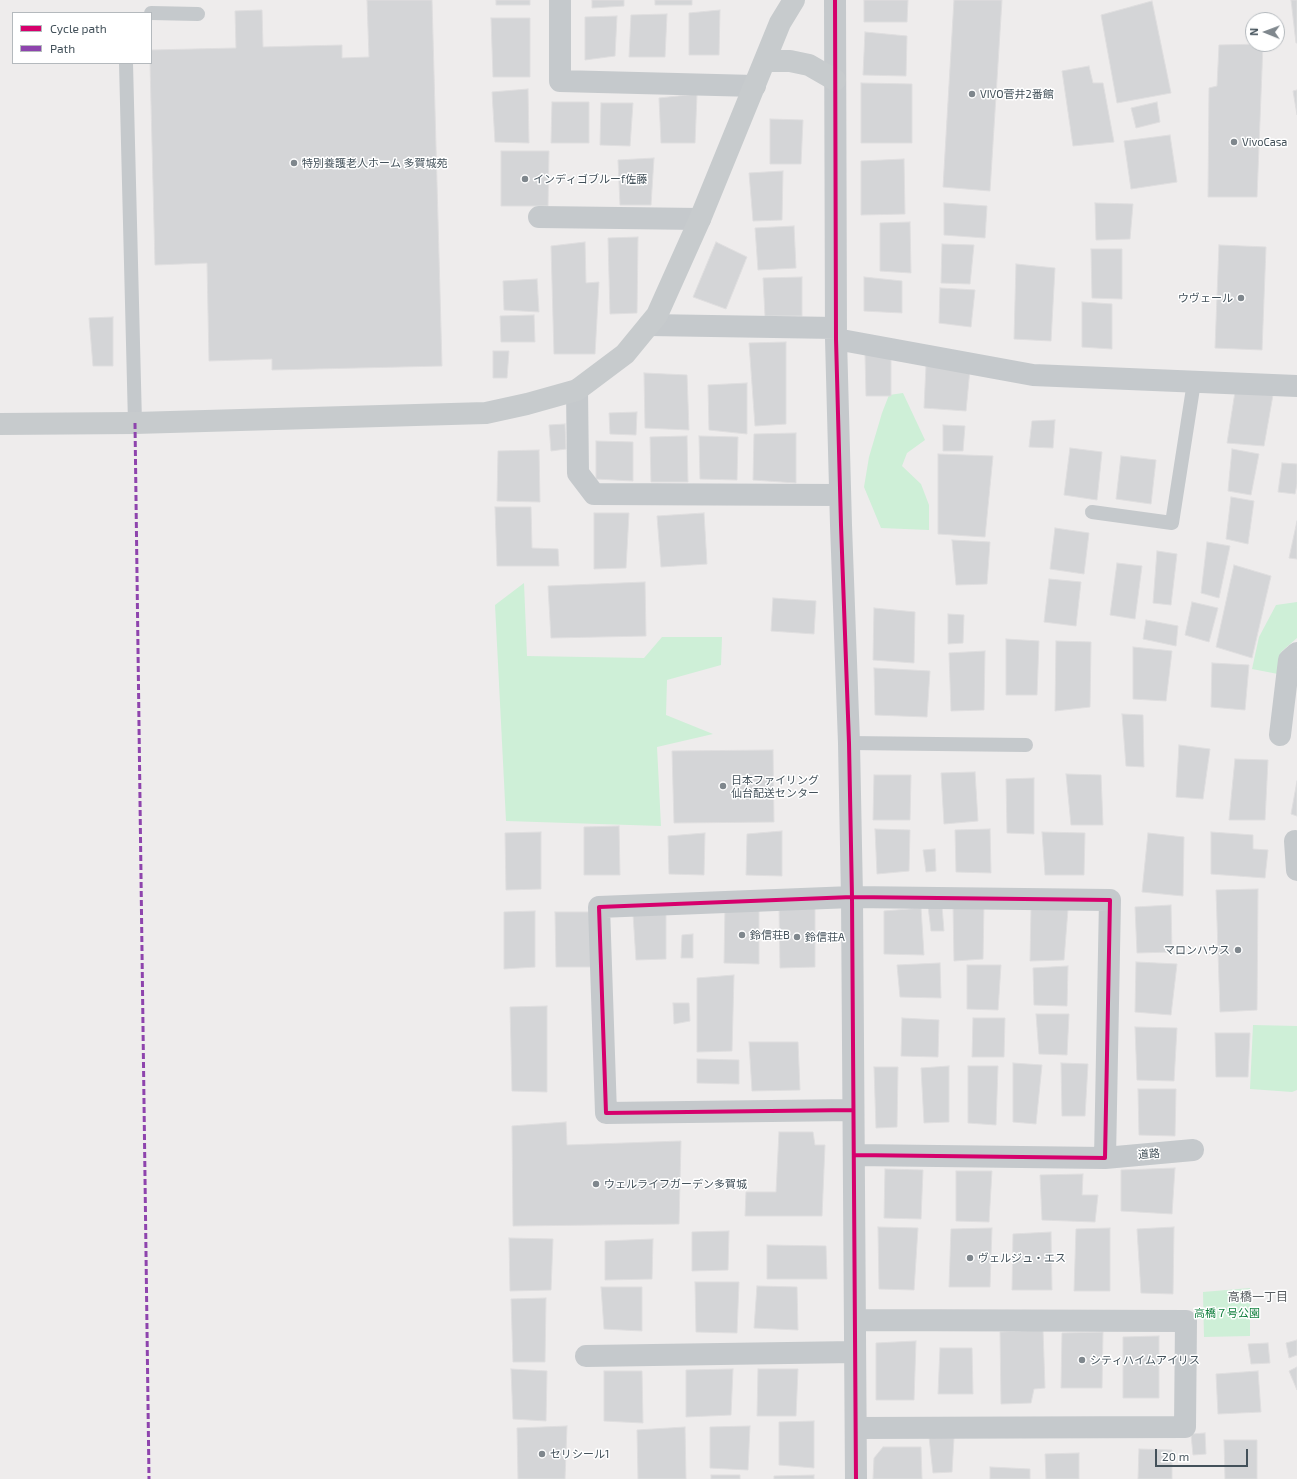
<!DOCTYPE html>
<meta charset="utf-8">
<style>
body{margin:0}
#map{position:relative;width:1297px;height:1479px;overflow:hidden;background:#eeecec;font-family:"Exo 2",sans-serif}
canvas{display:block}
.legend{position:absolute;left:12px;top:12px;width:140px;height:52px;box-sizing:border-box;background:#fff;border:1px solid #b4b9bd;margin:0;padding:5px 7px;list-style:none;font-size:12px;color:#43515a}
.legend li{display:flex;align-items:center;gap:8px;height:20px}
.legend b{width:20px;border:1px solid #b4b9bd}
.north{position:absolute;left:1245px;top:12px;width:40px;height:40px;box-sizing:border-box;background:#fff;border:1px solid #b4b9bd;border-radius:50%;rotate:271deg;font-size:11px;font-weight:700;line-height:16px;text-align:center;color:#43515a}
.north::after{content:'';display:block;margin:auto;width:14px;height:18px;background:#7f878d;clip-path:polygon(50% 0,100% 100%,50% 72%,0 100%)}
.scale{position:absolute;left:1155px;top:1449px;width:93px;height:18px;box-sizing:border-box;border:2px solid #43515a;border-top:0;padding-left:5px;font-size:12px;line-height:14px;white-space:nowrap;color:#43515a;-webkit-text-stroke:3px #fff;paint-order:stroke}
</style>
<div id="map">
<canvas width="1297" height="1479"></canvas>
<ul class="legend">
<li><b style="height:5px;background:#d6006c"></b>Cycle path</li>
<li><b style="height:5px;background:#8e44ad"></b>Path</li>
</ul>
<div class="north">N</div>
<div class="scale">20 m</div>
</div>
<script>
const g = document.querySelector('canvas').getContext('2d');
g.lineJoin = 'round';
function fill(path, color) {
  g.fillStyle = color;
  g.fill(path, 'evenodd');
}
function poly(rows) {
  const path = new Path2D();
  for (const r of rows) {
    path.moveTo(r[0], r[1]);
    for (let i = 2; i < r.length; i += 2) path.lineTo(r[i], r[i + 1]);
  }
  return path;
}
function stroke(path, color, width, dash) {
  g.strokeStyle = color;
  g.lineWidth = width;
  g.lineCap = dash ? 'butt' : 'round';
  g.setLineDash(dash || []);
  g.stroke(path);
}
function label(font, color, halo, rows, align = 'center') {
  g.font = font + ' "Exo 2","Noto Sans JP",sans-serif';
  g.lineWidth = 3;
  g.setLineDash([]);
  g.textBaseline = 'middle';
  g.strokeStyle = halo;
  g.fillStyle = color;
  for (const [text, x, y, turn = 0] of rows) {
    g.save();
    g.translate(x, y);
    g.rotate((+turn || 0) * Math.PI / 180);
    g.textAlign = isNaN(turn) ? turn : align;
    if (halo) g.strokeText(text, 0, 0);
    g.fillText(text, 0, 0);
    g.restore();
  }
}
const green = poly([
 [903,393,925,440,907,453,902,466,921,484,929,505,929,530,881,528,864,487,869,457,882,413,889,395],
 [524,583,527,656,644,658,662,637,722,637,721,665,667,680,666,715,713,734,657,747,661,826,506,821,495,605],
 [1297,602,1297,638,1281,652,1278,674,1252,669,1259,637,1276,605],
 [1253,1025,1297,1026,1297,1090,1292,1092,1250,1089],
 [1250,1288,1250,1336,1204,1337,1203,1292]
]);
const building = poly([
 [367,0,432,0,442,366,272,370,272,359,209,361,207,263,155,265,150,63,151,50,236,48,235,11,262,10,263,47,342,45,342,58,369,57,367,0],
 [496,0,530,0,530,5,496,5,496,0],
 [592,0,624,0,624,6,592,8,592,0],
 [655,0,692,0,692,5,655,5,655,0],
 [864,0,908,0,907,22,864,22,864,0],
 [954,0,1002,0,990,191,943,187,954,0],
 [1291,0,1297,0,1297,43,1296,43,1291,0],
 [1152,1,1171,93,1117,103,1101,15,1152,1],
 [720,10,719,55,689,55,689,13,720,10],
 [667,14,665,57,629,57,631,15,667,14],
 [617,16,615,56,585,60,585,17,617,16],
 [491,18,530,18,530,77,493,77,491,18],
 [865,32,907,36,906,76,863,75,865,32],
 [1263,44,1257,197,1208,197,1209,88,1217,86,1219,45,1263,44],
 [1089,66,1093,83,1103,83,1114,142,1073,146,1062,71,1089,66],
 [861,83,912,84,912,143,861,143,861,83],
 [528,89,529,143,495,142,492,92,528,89],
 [1297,90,1297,115,1293,91,1297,90],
 [697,94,695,143,661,143,659,98,697,94],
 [552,102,589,102,589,143,551,143,552,102],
 [1157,102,1160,122,1136,128,1131,108,1157,102],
 [601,103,633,103,630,146,600,145,601,103],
 [770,119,803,120,801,164,770,164,770,119],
 [1170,135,1177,182,1131,189,1124,141,1170,135],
 [501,151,549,151,548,206,501,206,501,151],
 [654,158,651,205,620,205,618,160,654,158],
 [904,159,905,214,861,215,861,161,904,159],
 [783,171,782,220,753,221,749,173,783,171],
 [944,203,987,206,985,238,944,235,944,203],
 [1095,203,1133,204,1130,239,1096,240,1095,203],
 [910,222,911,273,880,271,880,223,910,222],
 [794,226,796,268,758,270,755,228,794,226],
 [638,237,637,313,610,314,608,238,638,237],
 [585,242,586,283,599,282,595,354,554,354,551,246,585,242],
 [716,242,747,257,726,309,693,297,716,242],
 [942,244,974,245,970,284,941,283,942,244],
 [1219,245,1266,247,1262,350,1215,348,1219,245],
 [1091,249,1122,249,1122,299,1092,298,1091,249],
 [1016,264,1055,268,1051,341,1014,339,1016,264],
 [802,277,802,316,765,316,763,278,802,277],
 [864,277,902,281,902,313,864,311,864,277],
 [537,279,539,312,504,310,503,281,537,279],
 [940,288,975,290,971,327,939,323,940,288],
 [1082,302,1112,304,1112,349,1082,347,1082,302],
 [534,315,535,342,501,342,500,316,534,315],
 [113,317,113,366,93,366,89,318,113,317],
 [786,342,786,424,755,426,749,343,786,342],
 [493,351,509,351,507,378,493,378,493,351],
 [865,354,891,354,891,396,866,396,865,354],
 [926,366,970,369,966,411,924,408,926,366],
 [644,373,687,375,689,430,645,428,644,373],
 [747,383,747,434,709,430,708,385,747,383],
 [1235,392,1273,395,1264,446,1227,443,1235,392],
 [637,412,636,435,610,434,609,413,637,412],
 [1055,420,1053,448,1029,447,1032,421,1055,420],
 [565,424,566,449,551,451,549,425,565,424],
 [943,425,965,426,963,451,943,451,943,425],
 [796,433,796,483,753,480,754,434,796,433],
 [687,436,688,482,651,482,650,437,687,436],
 [699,436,738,437,737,480,700,479,699,436],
 [596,441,633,442,633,481,596,479,596,441],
 [1070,448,1102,452,1097,500,1064,495,1070,448],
 [1232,449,1259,454,1251,495,1228,491,1232,449],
 [539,450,540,502,497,501,498,451,539,450],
 [938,454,993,456,985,537,938,534,938,454],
 [1121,456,1156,460,1151,504,1116,499,1121,456],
 [1282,463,1297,464,1297,484,1295,494,1278,492,1282,463],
 [1231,497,1254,501,1248,544,1226,539,1231,497],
 [495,507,531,507,532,548,558,549,559,566,497,566,495,507],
 [594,513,629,513,626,568,594,569,594,513],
 [704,513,707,564,661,567,657,516,704,513],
 [1297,521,1297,559,1289,558,1297,521],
 [1055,528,1089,533,1084,574,1050,569,1055,528],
 [952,540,990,542,987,584,956,585,952,540],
 [1207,542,1230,546,1219,598,1201,593,1207,542],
 [1157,551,1177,554,1171,605,1153,603,1157,551],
 [1117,563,1142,566,1135,619,1110,615,1117,563],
 [1234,565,1271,576,1252,658,1216,647,1234,565],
 [1049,579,1081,582,1076,626,1044,622,1049,579],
 [645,582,646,636,551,638,548,586,645,582],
 [773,598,816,601,814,634,771,631,773,598],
 [1192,602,1218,608,1209,642,1185,635,1192,602],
 [874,608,915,612,914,663,873,660,874,608],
 [948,614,964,615,963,643,948,644,948,614],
 [1146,620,1178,626,1176,646,1143,639,1146,620],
 [1006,639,1039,641,1037,695,1006,695,1006,639],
 [1056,641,1091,642,1090,707,1055,711,1056,641],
 [1133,647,1172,651,1166,701,1133,699,1133,647],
 [985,651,984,710,951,711,949,653,985,651],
 [1212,663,1249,665,1245,710,1211,707,1212,663],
 [874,668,930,671,927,717,875,715,874,668],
 [1122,714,1143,715,1144,767,1126,766,1122,714],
 [1179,745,1210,749,1203,799,1176,797,1179,745],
 [773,750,774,822,674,823,672,751,773,750],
 [1235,759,1268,760,1265,820,1229,820,1235,759],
 [975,772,978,821,944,824,941,773,975,772],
 [1066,774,1101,775,1103,825,1071,825,1066,774],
 [874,775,911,775,910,820,873,820,874,775],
 [1034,778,1034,834,1007,833,1006,779,1034,778],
 [1297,781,1297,816,1291,814,1297,781],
 [619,826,620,875,584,875,584,827,619,826],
 [875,829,910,830,909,871,877,874,875,829],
 [990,829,991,873,956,872,955,830,990,829],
 [782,831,782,876,746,875,747,834,782,831],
 [541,832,541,889,506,890,505,833,541,832],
 [1042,832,1085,833,1084,875,1045,875,1042,832],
 [1211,832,1253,835,1253,849,1268,850,1265,878,1211,874,1211,832],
 [705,833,704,875,669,874,668,836,705,833],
 [1148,833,1184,837,1183,896,1142,892,1148,833],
 [935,849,936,871,926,872,923,850,935,849],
 [1258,889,1257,1010,1220,1012,1216,890,1258,889],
 [815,904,815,967,780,968,779,906,815,904],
 [984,904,983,959,954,961,953,905,984,904],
 [1171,905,1172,952,1137,953,1135,907,1171,905],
 [928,906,942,906,944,931,931,931,928,906],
 [725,907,759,907,759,964,724,963,725,907],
 [921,908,924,955,884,954,884,911,921,908],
 [1031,909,1068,909,1064,960,1030,961,1031,909],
 [535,911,535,967,504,969,504,912,535,911],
 [555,912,589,912,592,967,556,967,555,912],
 [666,913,666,959,636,960,633,914,666,913],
 [693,934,693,958,681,958,682,935,693,934],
 [1136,962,1177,964,1171,1015,1135,1012,1136,962],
 [940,963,941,998,900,997,897,965,940,963],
 [967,965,1001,965,998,1010,967,1009,967,965],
 [1068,966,1067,1006,1034,1005,1033,968,1068,966],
 [734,975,732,1051,697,1052,697,978,734,975],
 [673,1003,689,1003,690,1021,674,1024,673,1003],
 [547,1006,547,1092,512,1091,510,1007,547,1006],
 [1036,1014,1069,1014,1067,1055,1039,1054,1036,1014],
 [902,1018,939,1020,938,1057,901,1056,902,1018],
 [973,1018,1005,1018,1004,1057,972,1057,973,1018],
 [1135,1027,1177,1028,1174,1081,1137,1080,1135,1027],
 [1215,1033,1250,1033,1248,1077,1216,1077,1215,1033],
 [749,1042,798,1042,800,1090,752,1091,749,1042],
 [697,1059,739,1060,739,1084,697,1083,697,1059],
 [1013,1063,1042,1065,1036,1124,1013,1122,1013,1063],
 [1061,1063,1088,1064,1085,1116,1062,1116,1061,1063],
 [949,1066,949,1122,924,1123,921,1068,949,1066],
 [968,1066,998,1066,996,1125,968,1123,968,1066],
 [874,1067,898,1067,897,1127,876,1128,874,1067],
 [1138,1089,1176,1089,1175,1136,1139,1135,1138,1089],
 [566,1122,567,1145,681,1141,679,1224,513,1226,512,1126,566,1122],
 [779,1132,813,1132,815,1145,825,1145,822,1216,745,1216,746,1192,776,1192,779,1132],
 [1175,1168,1172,1214,1121,1211,1121,1170,1175,1168],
 [885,1169,923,1170,921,1219,884,1218,885,1169],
 [956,1171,992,1171,989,1222,956,1221,956,1171],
 [1083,1174,1082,1195,1098,1195,1095,1222,1042,1220,1040,1175,1083,1174],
 [878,1227,918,1228,914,1290,879,1289,878,1227],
 [1174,1227,1173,1294,1141,1293,1137,1229,1174,1227],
 [992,1228,990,1287,949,1287,951,1229,992,1228],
 [1110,1228,1110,1291,1074,1291,1076,1229,1110,1228],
 [729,1231,728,1270,692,1271,692,1232,729,1231],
 [1051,1232,1052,1290,1012,1290,1013,1234,1051,1232],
 [509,1238,553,1239,551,1290,510,1291,509,1238],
 [653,1239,652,1279,605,1280,605,1241,653,1239],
 [767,1245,826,1246,827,1279,767,1279,767,1245],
 [695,1282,739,1282,737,1333,696,1332,695,1282],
 [757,1286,797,1287,798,1330,754,1328,757,1286],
 [601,1287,642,1287,642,1331,604,1329,601,1287],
 [546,1298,545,1362,513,1362,511,1299,546,1298],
 [1043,1330,1045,1388,1034,1389,1031,1403,1001,1404,1000,1332,1043,1330],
 [1103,1332,1102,1388,1061,1388,1062,1333,1103,1332],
 [1159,1336,1159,1398,1123,1398,1123,1337,1159,1336],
 [1297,1340,1297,1355,1289,1358,1286,1343,1297,1340],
 [916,1341,914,1400,876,1400,876,1343,916,1341],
 [1268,1343,1270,1363,1251,1364,1248,1344,1268,1343],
 [940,1348,972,1348,973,1394,938,1394,940,1348],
 [1297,1367,1297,1390,1289,1371,1297,1367],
 [511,1369,547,1371,546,1421,513,1419,511,1369],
 [733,1369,731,1415,686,1417,686,1370,733,1369],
 [758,1369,798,1369,796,1416,757,1416,758,1369],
 [604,1371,642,1371,643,1423,604,1421,604,1371],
 [1258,1371,1261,1412,1218,1414,1216,1374,1258,1371],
 [814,1421,814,1468,779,1465,779,1422,814,1421],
 [567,1426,565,1479,518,1479,517,1428,567,1426],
 [750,1426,748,1470,710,1468,710,1427,750,1426],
 [685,1427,686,1479,638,1479,637,1430,685,1427],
 [1205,1433,1206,1454,1193,1455,1191,1434,1205,1433],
 [929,1437,954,1438,952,1472,933,1473,929,1437],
 [1224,1440,1257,1440,1257,1479,1225,1479,1224,1440],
 [883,1447,921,1447,922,1479,873,1479,874,1458,883,1447],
 [1139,1449,1172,1450,1172,1479,1138,1479,1139,1449],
 [1079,1453,1079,1479,1046,1479,1045,1454,1079,1453],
 [990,1467,1030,1469,1030,1479,990,1479,990,1467],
 [711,1475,740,1475,740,1479,711,1479,711,1475],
 [814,1475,814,1479,774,1479,774,1476,814,1475]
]);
const lane = poly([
 [151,13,198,14],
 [126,63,135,423],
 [1092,512,1172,523,1194,382],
 [849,743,1026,745]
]);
const street = poly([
 [560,0,560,81,755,86],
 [835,0,836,339,841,525,849,743,852,897,856,1479],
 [539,217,700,219],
 [649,325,836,328],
 [836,339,1033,375,1297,386],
 [577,390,578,473,594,494,840,495],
 [1280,735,1289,660,1297,653],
 [1297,842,1295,841,1297,870],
 [853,1110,606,1113,599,907,852,897,1110,900,1105,1158,854,1155],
 [1105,1158,1193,1150],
 [855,1320,1186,1321,1185,1427,856,1428],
 [586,1356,855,1352]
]);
const secondary = poly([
 [765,61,790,61,809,65,835,80],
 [0,424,135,423,486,413,527,404,577,390,625,354,657,315,700,219,780,23,794,0]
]);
const quiet = poly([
 [135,423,149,1479]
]);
const cycleway = poly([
 [835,0,836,339,841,525,849,743,852,897,856,1479],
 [853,1110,606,1113,599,907,852,897,1110,900,1105,1158,854,1155]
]);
const markers = [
 [972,94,4,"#7f878d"],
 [1234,142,4,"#7f878d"],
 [294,163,4,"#7f878d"],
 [525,179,4,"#7f878d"],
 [1241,298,4,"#7f878d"],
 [723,786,4,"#7f878d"],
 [742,935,4,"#7f878d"],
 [797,937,4,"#7f878d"],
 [1238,950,4,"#7f878d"],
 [596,1184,4,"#7f878d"],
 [970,1258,4,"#7f878d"],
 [1082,1360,4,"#7f878d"],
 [542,1454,4,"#7f878d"]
];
const poiNames = [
 ["VIVO菅井2番館",980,94],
 ["VivoCasa",1242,142],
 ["特別養護老人ホーム 多賀城苑",302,163],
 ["インディゴブルーf佐藤",533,179],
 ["ウヴェール",1233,298,"right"],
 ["日本ファイリング",731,780],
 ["仙台配送センター",731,793],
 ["鈴信荘B",750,935],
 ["鈴信荘A",805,937],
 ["マロンハウス",1230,950,"right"],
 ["ウェルライフガーデン多賀城",604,1184],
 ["ヴェルジュ・エス",978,1258],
 ["シティハイムアイリス",1090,1360],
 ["セリシール1",550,1454]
];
const streetNames = [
 ["道路",1149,1154,-5]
];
const parkNames = [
 ["高橋７号公園",1227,1313]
];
const neighbourhoodNames = [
 ["高橋一丁目",1258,1297]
];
fill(green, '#ceefd7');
fill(building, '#d4d5d7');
stroke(building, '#dfdedf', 1);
stroke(lane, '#c5c9cc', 14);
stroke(street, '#c5c9cc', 22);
stroke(secondary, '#c7cbcd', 22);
stroke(quiet, '#8e44ad', 3, [6, 3]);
stroke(cycleway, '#d6006c', 4);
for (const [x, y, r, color] of markers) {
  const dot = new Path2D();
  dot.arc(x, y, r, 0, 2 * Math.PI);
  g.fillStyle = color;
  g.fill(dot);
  stroke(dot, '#fff', 1.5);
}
label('11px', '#43515a', '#fff', poiNames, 'left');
label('11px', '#43515a', '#fff', streetNames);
label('11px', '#107f3d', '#fff', parkNames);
label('12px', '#585d61', '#fff', neighbourhoodNames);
</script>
